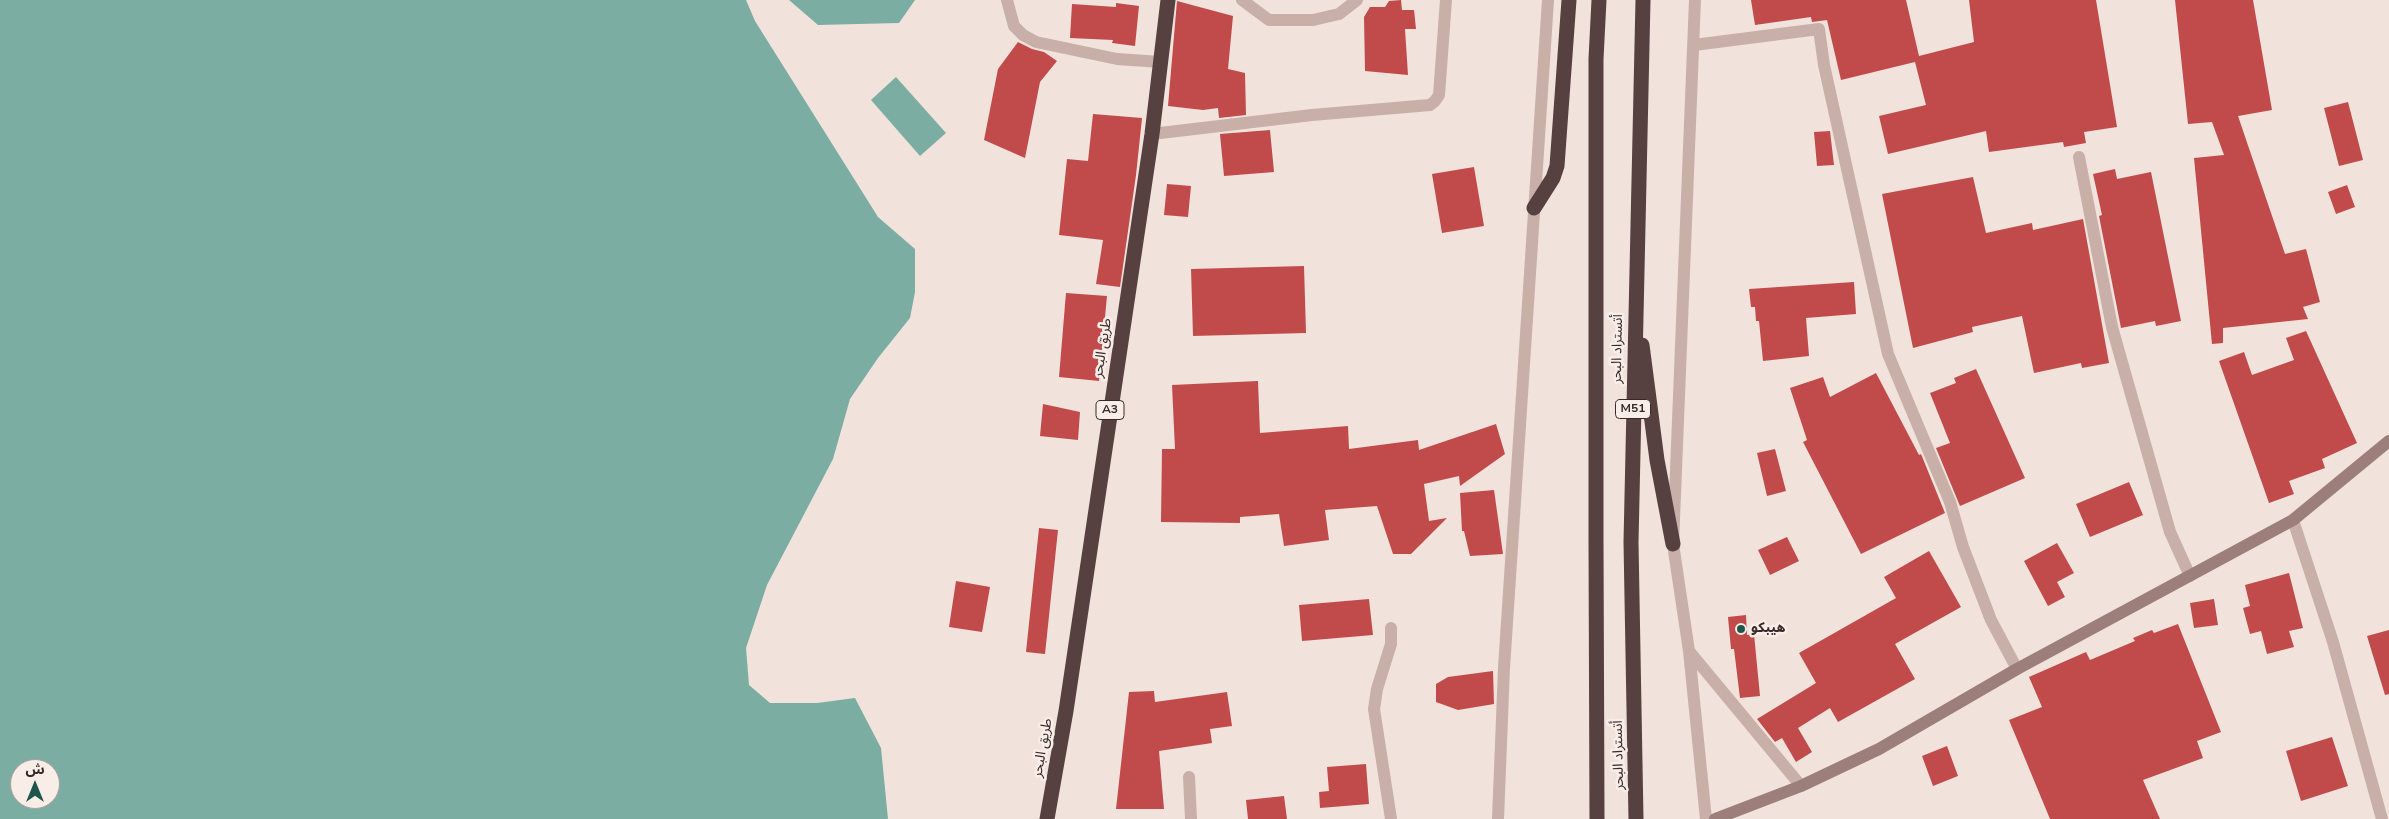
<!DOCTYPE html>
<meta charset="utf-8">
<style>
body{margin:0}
#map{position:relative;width:2389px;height:819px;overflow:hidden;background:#f1e2dc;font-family:"Nunito Sans","Noto Sans Arabic",sans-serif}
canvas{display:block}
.north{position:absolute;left:10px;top:759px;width:50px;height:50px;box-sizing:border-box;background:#f9ede8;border:1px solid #ab9f9b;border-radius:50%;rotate:0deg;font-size:14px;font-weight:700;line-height:20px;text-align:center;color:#362928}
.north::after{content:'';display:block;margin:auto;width:18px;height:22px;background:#1f554c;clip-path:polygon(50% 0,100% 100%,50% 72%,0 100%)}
</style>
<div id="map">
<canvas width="2389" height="819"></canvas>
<div class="north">ش</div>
</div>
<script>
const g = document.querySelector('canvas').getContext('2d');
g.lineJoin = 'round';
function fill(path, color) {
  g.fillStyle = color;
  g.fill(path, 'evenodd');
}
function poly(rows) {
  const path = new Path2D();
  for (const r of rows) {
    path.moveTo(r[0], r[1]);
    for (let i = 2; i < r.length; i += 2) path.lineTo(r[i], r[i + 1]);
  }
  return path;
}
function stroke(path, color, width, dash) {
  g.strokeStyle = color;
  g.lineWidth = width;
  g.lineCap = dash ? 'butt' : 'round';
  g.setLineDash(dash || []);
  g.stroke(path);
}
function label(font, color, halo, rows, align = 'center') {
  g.font = font + ' "Nunito Sans","Noto Sans Arabic",sans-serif';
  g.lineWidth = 5;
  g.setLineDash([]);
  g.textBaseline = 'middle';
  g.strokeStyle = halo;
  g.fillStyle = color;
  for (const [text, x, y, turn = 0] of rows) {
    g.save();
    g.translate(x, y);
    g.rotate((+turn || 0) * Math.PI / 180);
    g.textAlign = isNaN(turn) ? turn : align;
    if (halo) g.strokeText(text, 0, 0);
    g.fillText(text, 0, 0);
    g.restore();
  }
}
const water = poly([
 [0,0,746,0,755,21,878,217,915,249,915,292,910,318,878,358,850,399,833,459,767,585,746,648,749,685,770,703,817,703,855,698,881,748,888,819,0,819],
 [20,769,50,769,50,799,20,799],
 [789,0,915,0,899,23,818,25],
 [896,77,946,133,920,156,871,100]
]);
const building = poly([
 [1401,0,1402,10,1414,10,1416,29,1405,29,1408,75,1365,71,1364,17,1370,7,1385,7,1389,1],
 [1751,0,1906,0,1919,56,1974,42,1969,0,2096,0,2117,127,2084,132,2086,143,2064,147,2063,142,1989,152,1986,131,1888,154,1879,116,1926,105,1915,62,1841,80,1827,20,1812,22,1811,17,1755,25],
 [2175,0,2253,0,2272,110,2238,116,2285,254,2306,249,2320,302,2303,307,2308,319,2223,328,2223,343,2212,344,2194,158,2224,155,2212,122,2188,124],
 [1177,1,1233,16,1228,69,1245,73,1246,115,1219,118,1218,108,1203,110,1168,106],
 [1116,3,1139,6,1135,46,1112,43,1113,40,1070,38,1072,4,1116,7],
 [1018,42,1032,49,1044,52,1057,61,1040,82,1025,158,984,140,998,69],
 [2348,102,2363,160,2339,166,2324,108],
 [1093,114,1142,118,1136,175,1120,287,1096,284,1103,240,1059,235,1067,159,1088,161],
 [1270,130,1274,172,1224,176,1220,134],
 [1830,131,1834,165,1817,166,1814,132],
 [1474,167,1484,226,1442,233,1432,174],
 [2115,169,2117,179,2151,172,2181,321,2156,326,2155,321,2121,328,2099,216,2102,215,2093,174],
 [1973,177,1986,233,2032,223,2033,230,2083,219,2109,363,2082,368,2081,363,2034,373,2022,316,1972,327,1973,332,1913,348,1882,194],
 [1167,184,1191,186,1188,217,1164,215],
 [2347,185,2355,207,2336,214,2328,192],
 [1304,266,1306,333,1193,336,1191,269],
 [1854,282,1856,314,1806,318,1809,356,1763,361,1759,321,1756,321,1755,307,1751,307,1749,289],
 [1066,293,1107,296,1099,381,1059,377],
 [2306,331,2357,443,2322,459,2325,468,2289,481,2294,494,2269,503,2219,361,2244,352,2252,375,2294,360,2286,338],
 [1976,369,2025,478,1960,506,1936,448,1950,443,1930,393,1956,383,1954,378],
 [1876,373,1919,455,1921,454,1945,513,1861,554,1803,442,1807,440,1790,388,1823,377,1830,397],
 [1258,381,1260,433,1348,426,1349,449,1418,440,1419,450,1496,424,1505,454,1460,486,1459,476,1424,484,1429,521,1447,518,1411,554,1393,554,1377,506,1325,510,1329,540,1284,546,1279,514,1240,517,1240,523,1161,522,1162,449,1175,449,1172,385],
 [1043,404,1080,412,1078,440,1040,436],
 [1775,449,1786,491,1767,496,1757,453],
 [2129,482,2143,515,2090,537,2076,504],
 [1494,490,1503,554,1470,556,1464,531,1462,531,1460,493],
 [1039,528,1058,530,1045,654,1026,652],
 [1787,537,1799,561,1770,575,1758,550],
 [2057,543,2074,573,2057,582,2065,597,2048,606,2024,561],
 [1929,551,1961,607,1895,644,1915,679,1838,722,1830,708,1798,728,1812,752,1796,762,1782,738,1775,742,1757,719,1816,683,1799,653,1896,598,1884,577],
 [2289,573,2303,628,2289,631,2294,647,2267,654,2261,631,2250,634,2243,608,2250,606,2245,585],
 [956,581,990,587,982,632,949,627],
 [1369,599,1373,635,1302,641,1299,605],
 [2214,599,2218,625,2194,628,2190,603],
 [1746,615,1747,635,1754,634,1760,696,1740,698,1734,649,1731,649,1728,617],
 [2178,624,2221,732,2197,741,2203,758,2143,780,2160,819,2050,819,2009,720,2042,707,2029,677,2086,652,2090,660,2135,641,2133,638,2152,630,2154,633],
 [2389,630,2389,694,2385,695,2367,636],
 [1493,671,1494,704,1458,710,1436,702,1436,684,1448,677],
 [1154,691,1155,702,1227,692,1232,726,1210,729,1212,743,1159,751,1164,809,1116,809,1129,692],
 [2332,737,2348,786,2301,801,2286,751],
 [1947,746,1958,776,1933,786,1922,756],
 [1366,764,1369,804,1320,808,1319,792,1329,791,1327,767],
 [1284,796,1287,819,1248,819,1246,800]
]);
const street = poly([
 [1007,0,1014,26,1023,35,1036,42,1117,59,1161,62],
 [1242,0,1269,20,1313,20,1339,14,1357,0],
 [1695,0,1673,544,1689,651,1706,819],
 [1694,45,1819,29,1824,65,1888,354,1950,502,1963,547,1991,620,2017,669],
 [1152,134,1312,115,1430,105,1435,101,1439,95,1446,0],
 [2079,157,2112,327,2170,532,2190,576],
 [2293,520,2333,642,2382,819],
 [1391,628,1391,644,1377,689,1374,709,1391,819],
 [1689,651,1801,786],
 [1189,777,1191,819],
 [1498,819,1504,668,1548,0]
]);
const secondary = poly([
 [1715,819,1801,786,1879,749,2017,669,2293,520,2389,441]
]);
const highway = poly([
 [1534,208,1553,178,1557,166,1569,0],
 [1642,345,1657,460,1673,544],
 [1047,819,1066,711,1152,134,1168,0],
 [1597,819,1596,539,1596,59,1599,0],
 [1636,819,1631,542,1643,0]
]);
const markers = [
 [1741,629,5,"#1f554c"]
];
const shields = [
 [1633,409,35],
 [1110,410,28]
];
const shieldNames = [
 ["M51",1633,409],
 ["A3",1110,410]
];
const streetNames = [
 ["طريق البحر",1103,348,-81],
 ["أتستراد البحر",1618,349,-89],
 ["طريق البحر",1043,748,-80],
 ["أتستراد البحر",1619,755,-91]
];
const poiNames = [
 ["هيبكو",1751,629]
];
fill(water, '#7cada3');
fill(building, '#c14b4a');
stroke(street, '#c8afa8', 12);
stroke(secondary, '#9c7e7a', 12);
stroke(highway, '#564140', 15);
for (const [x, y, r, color] of markers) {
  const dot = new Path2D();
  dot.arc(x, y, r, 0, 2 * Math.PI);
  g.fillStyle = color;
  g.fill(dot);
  stroke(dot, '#f9ede8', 2);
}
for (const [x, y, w] of shields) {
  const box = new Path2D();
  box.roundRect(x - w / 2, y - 9.5, w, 19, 4);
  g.fillStyle = '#f9ede8';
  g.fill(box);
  stroke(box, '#362928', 1);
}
label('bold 12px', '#362928', null, shieldNames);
label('14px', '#362928', '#f9ede8', streetNames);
label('bold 14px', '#362928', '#f9ede8', poiNames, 'left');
</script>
